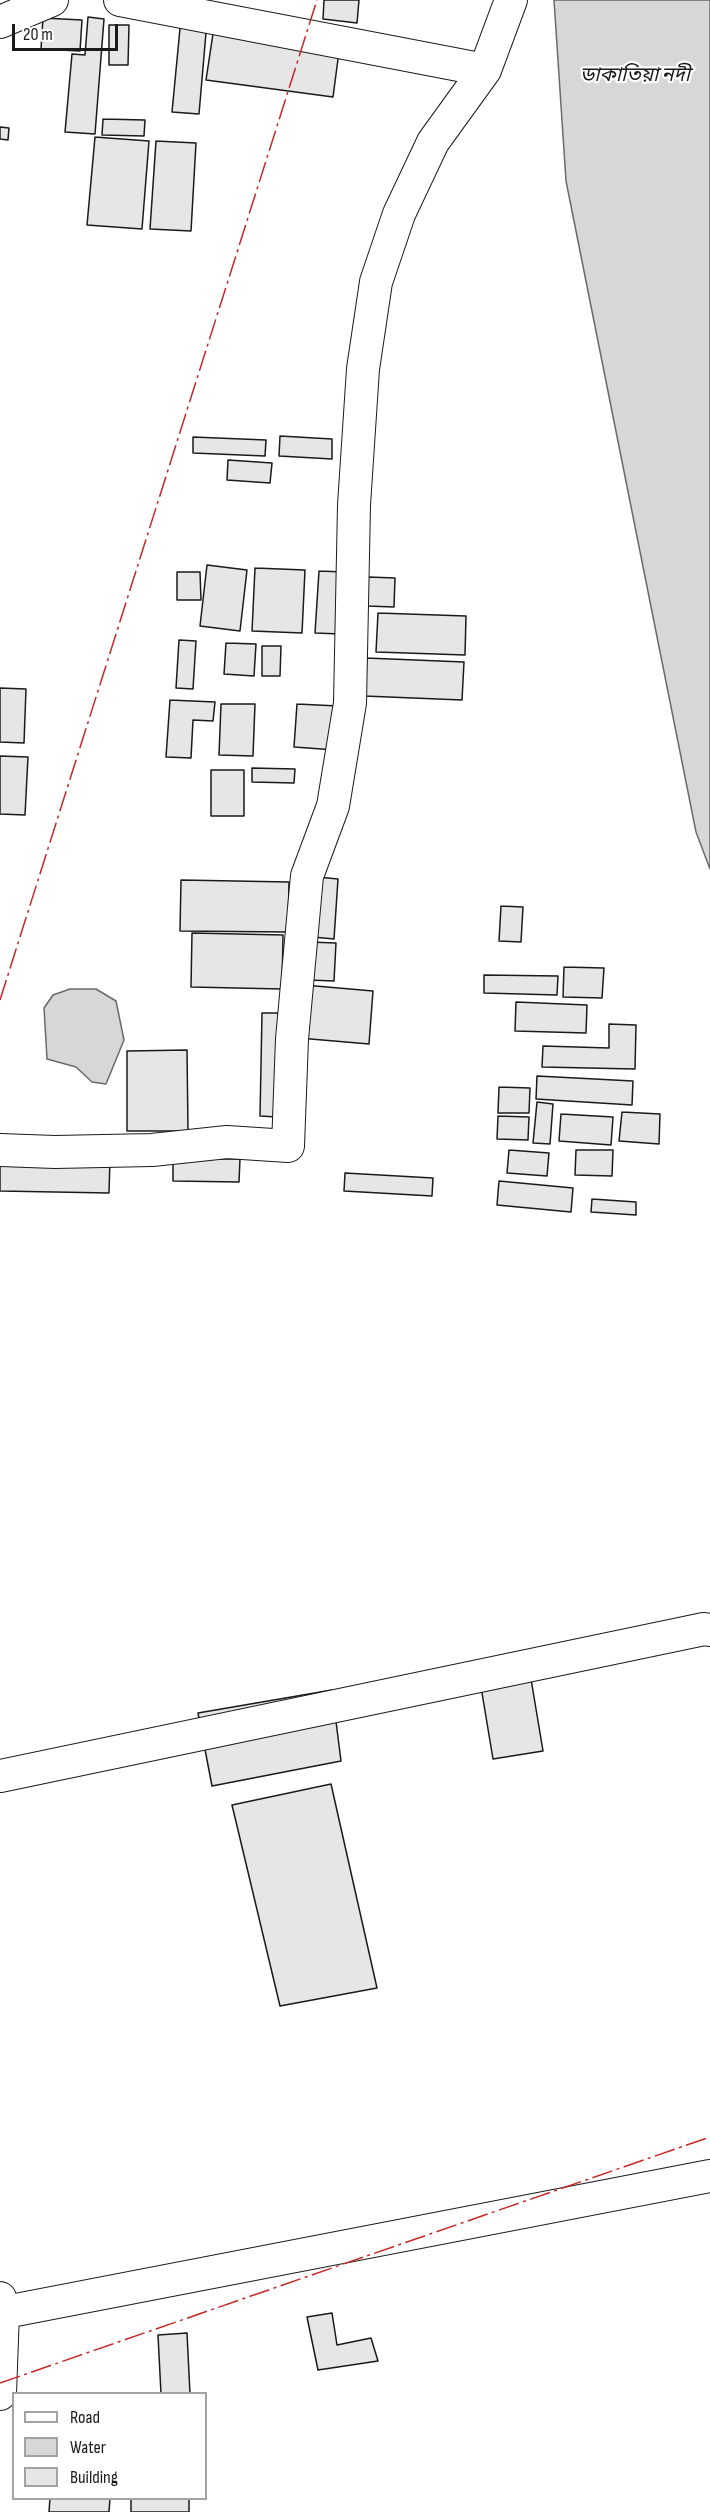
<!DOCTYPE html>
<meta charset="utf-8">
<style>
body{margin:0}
#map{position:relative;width:710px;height:2512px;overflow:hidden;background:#fff;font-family:"Sofia Sans Condensed",sans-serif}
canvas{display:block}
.legend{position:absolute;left:12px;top:2392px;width:195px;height:108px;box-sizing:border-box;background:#fff;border:2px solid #a3a3a3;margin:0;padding:8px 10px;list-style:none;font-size:18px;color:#1a1a1a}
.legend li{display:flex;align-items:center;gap:12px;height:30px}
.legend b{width:30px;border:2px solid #a3a3a3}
.scale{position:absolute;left:12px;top:24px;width:106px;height:27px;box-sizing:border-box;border:3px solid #1a1a1a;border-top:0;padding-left:8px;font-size:18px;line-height:21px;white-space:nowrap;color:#1a1a1a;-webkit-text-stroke:4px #fff;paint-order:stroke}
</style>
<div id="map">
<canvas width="710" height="2512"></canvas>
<ul class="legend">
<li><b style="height:8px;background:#fff"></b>Road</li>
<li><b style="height:16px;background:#d7d7d7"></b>Water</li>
<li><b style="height:16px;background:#e6e6e6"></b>Building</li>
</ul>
<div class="scale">20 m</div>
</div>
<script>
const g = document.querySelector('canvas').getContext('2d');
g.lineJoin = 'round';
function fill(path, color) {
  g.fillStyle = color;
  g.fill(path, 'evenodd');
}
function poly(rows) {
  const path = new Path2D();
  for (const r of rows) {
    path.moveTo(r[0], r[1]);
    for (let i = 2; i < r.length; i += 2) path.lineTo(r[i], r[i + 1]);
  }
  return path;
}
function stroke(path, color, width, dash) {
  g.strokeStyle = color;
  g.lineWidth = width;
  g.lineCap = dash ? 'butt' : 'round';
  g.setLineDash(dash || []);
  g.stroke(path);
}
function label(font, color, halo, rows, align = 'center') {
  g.font = font + ' "Sofia Sans Condensed","Noto Sans Bengali",sans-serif';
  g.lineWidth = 4.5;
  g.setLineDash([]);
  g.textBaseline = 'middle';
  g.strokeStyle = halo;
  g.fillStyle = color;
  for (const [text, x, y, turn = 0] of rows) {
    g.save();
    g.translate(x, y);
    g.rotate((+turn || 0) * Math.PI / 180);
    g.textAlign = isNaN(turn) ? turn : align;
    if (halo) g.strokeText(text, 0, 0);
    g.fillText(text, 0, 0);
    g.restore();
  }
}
const water = poly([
 [554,0,710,0,710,869,696,832,566,181,554,0],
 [70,989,96,989,116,1001,124,1040,106,1084,92,1082,76,1067,47,1059,44,1008,53,995,70,989]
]);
const building = poly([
 [324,0,359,0,357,23,323,19,324,0],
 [88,17,104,19,95,134,65,132,72,54,85,55,88,17],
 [43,18,82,20,80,51,41,49,43,18],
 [181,18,207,21,199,114,172,112,181,18],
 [109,25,129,25,128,65,109,65,109,25],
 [214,27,340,44,333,97,206,80,214,27],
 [103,119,145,120,144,136,102,135,103,119],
 [0,127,9,128,8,140,0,139,0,127],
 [95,137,149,141,142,229,87,225,95,137],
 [156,141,196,143,191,231,150,229,156,141],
 [280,436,332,439,332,459,279,456,280,436],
 [193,437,266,440,265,456,193,453,193,437],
 [228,460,272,463,270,483,227,480,228,460],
 [207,565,247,570,240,631,200,626,207,565],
 [255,568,305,570,302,633,252,631,255,568],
 [319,571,344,572,340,634,315,633,319,571],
 [177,572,200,572,201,600,177,600,177,572],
 [368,577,395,578,394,607,367,606,368,577],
 [378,613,466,616,465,655,376,652,378,613],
 [179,640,196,641,193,689,176,688,179,640],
 [226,643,256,644,254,676,224,674,226,643],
 [262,646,281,646,280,676,262,676,262,646],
 [366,658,464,662,462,700,364,696,366,658],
 [0,688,26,689,24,743,0,742,0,688],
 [170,700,215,702,213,721,193,720,191,758,166,757,170,700],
 [221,704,255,704,253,756,219,755,221,704],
 [297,704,338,706,335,750,294,747,297,704],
 [0,756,28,757,25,815,0,814,0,756],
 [252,768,295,769,294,783,252,782,252,768],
 [211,770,244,770,244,816,211,816,211,770],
 [318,877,338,879,334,939,313,937,318,877],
 [181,880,289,882,288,932,180,931,181,880],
 [501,906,523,907,521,942,499,941,501,906],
 [192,933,283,935,282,989,191,987,192,933],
 [309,942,336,943,334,981,308,980,309,942],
 [564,967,604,968,602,998,563,997,564,967],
 [484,975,558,976,557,995,484,993,484,975],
 [304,985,373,991,369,1044,299,1038,304,985],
 [516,1002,587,1005,586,1033,515,1031,516,1002],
 [262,1013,278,1013,277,1117,260,1116,262,1013],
 [609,1024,636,1025,635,1069,542,1067,543,1046,609,1048,609,1024],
 [187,1050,188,1131,127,1131,127,1051,187,1050],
 [537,1076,633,1081,632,1105,536,1099,537,1076],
 [499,1087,530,1088,529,1113,498,1113,499,1087],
 [537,1102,553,1104,550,1144,533,1143,537,1102],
 [622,1112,660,1114,659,1144,619,1141,622,1112],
 [561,1114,613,1117,611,1145,559,1141,561,1114],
 [498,1116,529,1117,528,1140,497,1139,498,1116],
 [509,1150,549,1153,547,1176,507,1173,509,1150],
 [576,1150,613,1150,612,1176,575,1175,576,1150],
 [0,1157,110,1159,109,1193,0,1191,0,1157],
 [173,1159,240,1159,239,1182,173,1181,173,1159],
 [345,1173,433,1178,432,1196,344,1191,345,1173],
 [499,1181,573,1188,571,1212,497,1205,499,1181],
 [592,1199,636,1202,636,1215,591,1212,592,1199],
 [527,1655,543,1751,493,1759,477,1663,527,1655],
 [332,1690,341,1761,212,1786,198,1713,332,1690],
 [331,1784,377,1988,280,2006,232,1805,331,1784],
 [332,2313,337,2345,371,2338,378,2361,318,2370,307,2317,332,2313],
 [187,2333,190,2394,161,2394,158,2335,187,2333],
 [50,2498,110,2498,109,2512,49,2512,50,2498],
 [131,2498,189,2498,189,2512,131,2512,131,2498]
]);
const minor = poly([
 [120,0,485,70],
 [0,22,52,0],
 [0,1150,55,1152,152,1150,227,1142,288,1146,292,1039,307,876,333,806,350,703,354,505,363,369,376,282,399,214,433,142,485,70,511,0],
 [0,1776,704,1629,710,1630],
 [0,2298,3,2312,0,2394],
 [0,2313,710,2176]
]);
const power = poly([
 [0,1000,317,0],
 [0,2383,710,2137]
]);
const waterNames = [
 ["ডাকাতিয়া নদী",635,76]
];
fill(water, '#d7d7d7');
stroke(water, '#6a6a6a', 1.5);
fill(building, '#e6e6e6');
stroke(building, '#1a1a1a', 1.5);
stroke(minor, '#1a1a1a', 34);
stroke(minor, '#fff', 32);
stroke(power, '#c62828', 1.5, [21, 4.5, 3, 4.5]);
label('italic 20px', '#1a1a1a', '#fff', waterNames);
</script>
